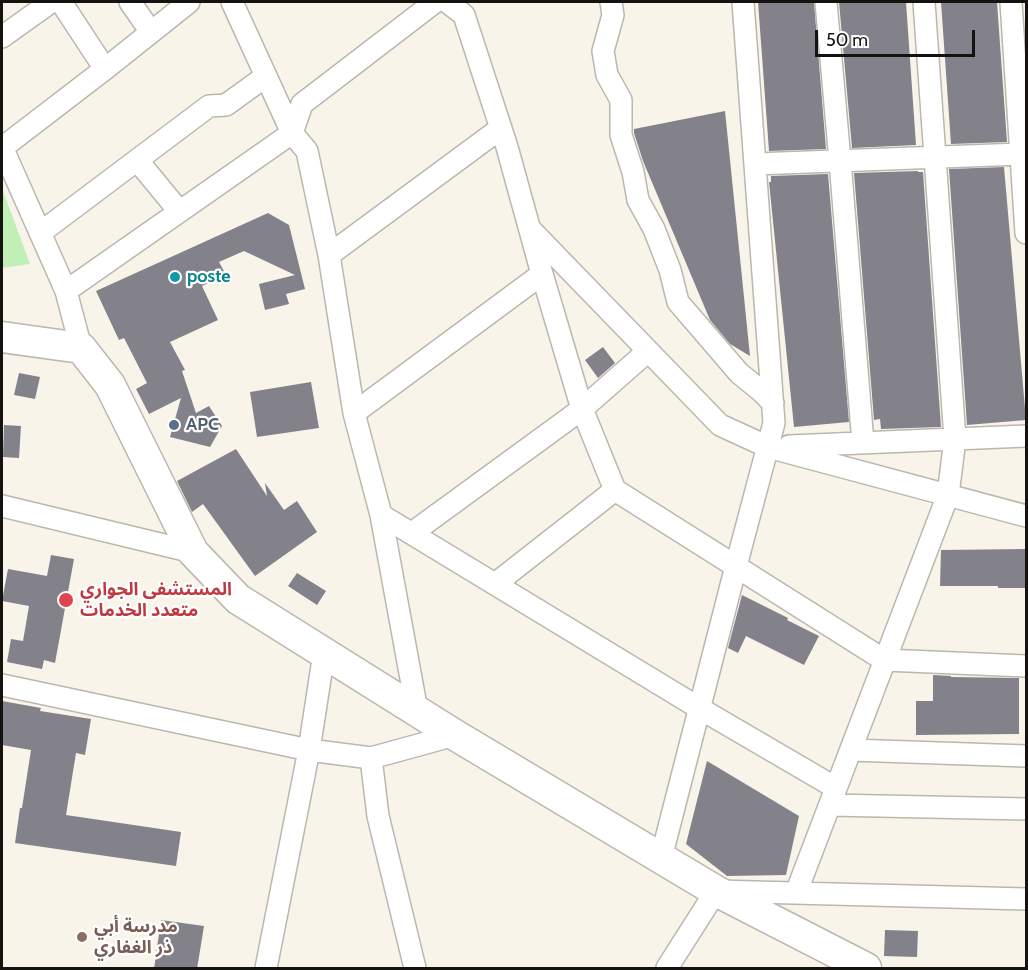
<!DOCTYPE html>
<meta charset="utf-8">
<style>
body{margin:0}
#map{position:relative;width:1028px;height:970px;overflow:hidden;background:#f9f4ea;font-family:Cabin,sans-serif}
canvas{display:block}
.frame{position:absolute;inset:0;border:3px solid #15130f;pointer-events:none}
.scale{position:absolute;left:815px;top:30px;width:160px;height:27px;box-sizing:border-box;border:3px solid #15130f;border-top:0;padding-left:8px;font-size:18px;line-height:21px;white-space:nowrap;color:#15130f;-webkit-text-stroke:4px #fff;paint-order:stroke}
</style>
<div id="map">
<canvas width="1028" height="970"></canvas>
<div class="frame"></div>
<div class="scale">50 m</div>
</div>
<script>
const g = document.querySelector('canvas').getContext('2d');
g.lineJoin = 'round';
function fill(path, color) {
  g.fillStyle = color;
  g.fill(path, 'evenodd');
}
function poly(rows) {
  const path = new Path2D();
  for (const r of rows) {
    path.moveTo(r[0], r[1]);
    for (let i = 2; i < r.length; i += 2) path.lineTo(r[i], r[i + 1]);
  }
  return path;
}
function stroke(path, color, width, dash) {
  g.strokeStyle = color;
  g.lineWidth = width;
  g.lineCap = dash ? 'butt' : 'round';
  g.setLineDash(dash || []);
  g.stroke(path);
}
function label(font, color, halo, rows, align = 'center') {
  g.font = font + ' Cabin,"Noto Sans Arabic",sans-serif';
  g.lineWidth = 4.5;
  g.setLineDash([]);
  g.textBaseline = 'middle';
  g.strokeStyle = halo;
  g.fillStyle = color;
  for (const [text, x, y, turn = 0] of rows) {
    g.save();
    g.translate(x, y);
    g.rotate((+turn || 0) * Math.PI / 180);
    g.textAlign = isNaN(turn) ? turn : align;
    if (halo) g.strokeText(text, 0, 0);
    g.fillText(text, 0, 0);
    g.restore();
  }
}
const green = poly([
 [2,188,30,264,2,268]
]);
const building = poly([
 [758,2,814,2,826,149,769,151],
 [839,2,906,2,916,145,852,148],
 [941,2,997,2,1007,142,951,144],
 [725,111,750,356,730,344,710,320,643,161,634,133,634,129],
 [1004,167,1026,420,967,425,949,169],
 [918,171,918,172,923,172,941,427,881,429,880,419,874,420,854,173],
 [828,174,849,422,794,427,769,182,771,182,771,176],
 [268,213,289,225,305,289,286,294,289,304,265,310,259,284,295,275,244,251,219,262,226,275,202,286,218,320,170,342,185,370,182,371,196,413,209,406,222,426,210,447,170,437,181,398,149,414,136,389,147,383,124,338,119,340,96,291],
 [603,347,615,363,598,378,585,360],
 [19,373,40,377,35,399,14,395],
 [311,382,319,428,257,437,250,392],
 [4,425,21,426,19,458,3,457],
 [236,449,267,496,265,483,284,510,297,501,317,532,255,576,203,504,192,512,177,481],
 [1026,549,1026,588,998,588,998,586,940,586,941,550],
 [51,555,74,559,55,663,44,660,42,669,7,662,11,639,23,641,29,606,2,601,8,569,47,576],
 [297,573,326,591,317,605,288,586],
 [742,595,788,618,787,620,819,636,804,665,746,636,738,653,728,648],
 [933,675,951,676,951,677,1019,678,1019,734,916,735,916,701,933,701],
 [2,701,41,708,40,711,91,719,85,755,76,753,66,815,181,832,176,866,15,843,20,808,22,808,31,750,2,745],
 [707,761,799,816,786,875,727,876,686,844],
 [161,920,204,926,197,969,154,969],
 [885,930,918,931,917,957,884,956]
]);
const street = poly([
 [61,2,105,69],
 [130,2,151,32],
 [232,2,292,133,307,151,329,255,354,413,381,515,417,711],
 [447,2,464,15,507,147,542,274,582,409,615,490,884,660,1026,666],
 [611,2,613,15,603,51,607,75,621,100,621,135,633,172,638,200,654,229,670,270,678,302,739,373,761,391,773,403],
 [826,2,840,161,863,443],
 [1011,2,1026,233],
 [2,37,51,2],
 [2,147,66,291,81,348],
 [2,148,105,69,189,2],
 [137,160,179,211],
 [755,164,1021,154],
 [530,229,720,425,768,447,1026,516],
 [40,233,209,106,226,105,266,76],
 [329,255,501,128],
 [66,291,292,133,302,104,435,2],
 [354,413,542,274],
 [789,446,1026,436],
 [2,506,193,552],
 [381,515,699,708,836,788],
 [412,533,582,409,648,351],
 [495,584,615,490],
 [2,685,309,750,371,758,455,735],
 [851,750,1026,756],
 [371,758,378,816,415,968],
 [830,805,1026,809],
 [661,858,736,566,774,423,743,2],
 [796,893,948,495,955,439,924,2],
 [266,968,309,750,324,653],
 [667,968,716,891,1026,899]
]);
const secondary = poly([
 [2,337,81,348,110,385,193,552,238,599,455,735,716,891,866,968]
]);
const markers = [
 [175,277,6,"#0f9aa8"],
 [174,425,6,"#5c6f8a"],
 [66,600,8,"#e0444e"],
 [82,937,6,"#8d6e63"]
];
const cultureNames = [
 ["poste",187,277]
];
const serviceNames = [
 ["APC",186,425]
];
const healthNames = [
 ["المستشفى الجواري",80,590],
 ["متعدد الخدمات",80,611]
];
const educationNames = [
 ["مدرسة أبي",94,927],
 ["ذر الغفاري",94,948]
];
fill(green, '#c1f0b7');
fill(building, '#83828b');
stroke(street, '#bcb7ae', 24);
stroke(secondary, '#bcb7ae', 33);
stroke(street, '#fff', 21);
stroke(secondary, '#fff', 30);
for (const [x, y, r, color] of markers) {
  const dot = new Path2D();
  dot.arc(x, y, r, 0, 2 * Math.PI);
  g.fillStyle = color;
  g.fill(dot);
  stroke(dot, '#fff', 2);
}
label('bold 18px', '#0d838f', '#fff', cultureNames, 'left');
label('bold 18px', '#4e5e75', '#fff', serviceNames, 'left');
label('bold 18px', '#be3a42', '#fff', healthNames, 'left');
label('bold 18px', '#785e54', '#fff', educationNames, 'left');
</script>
